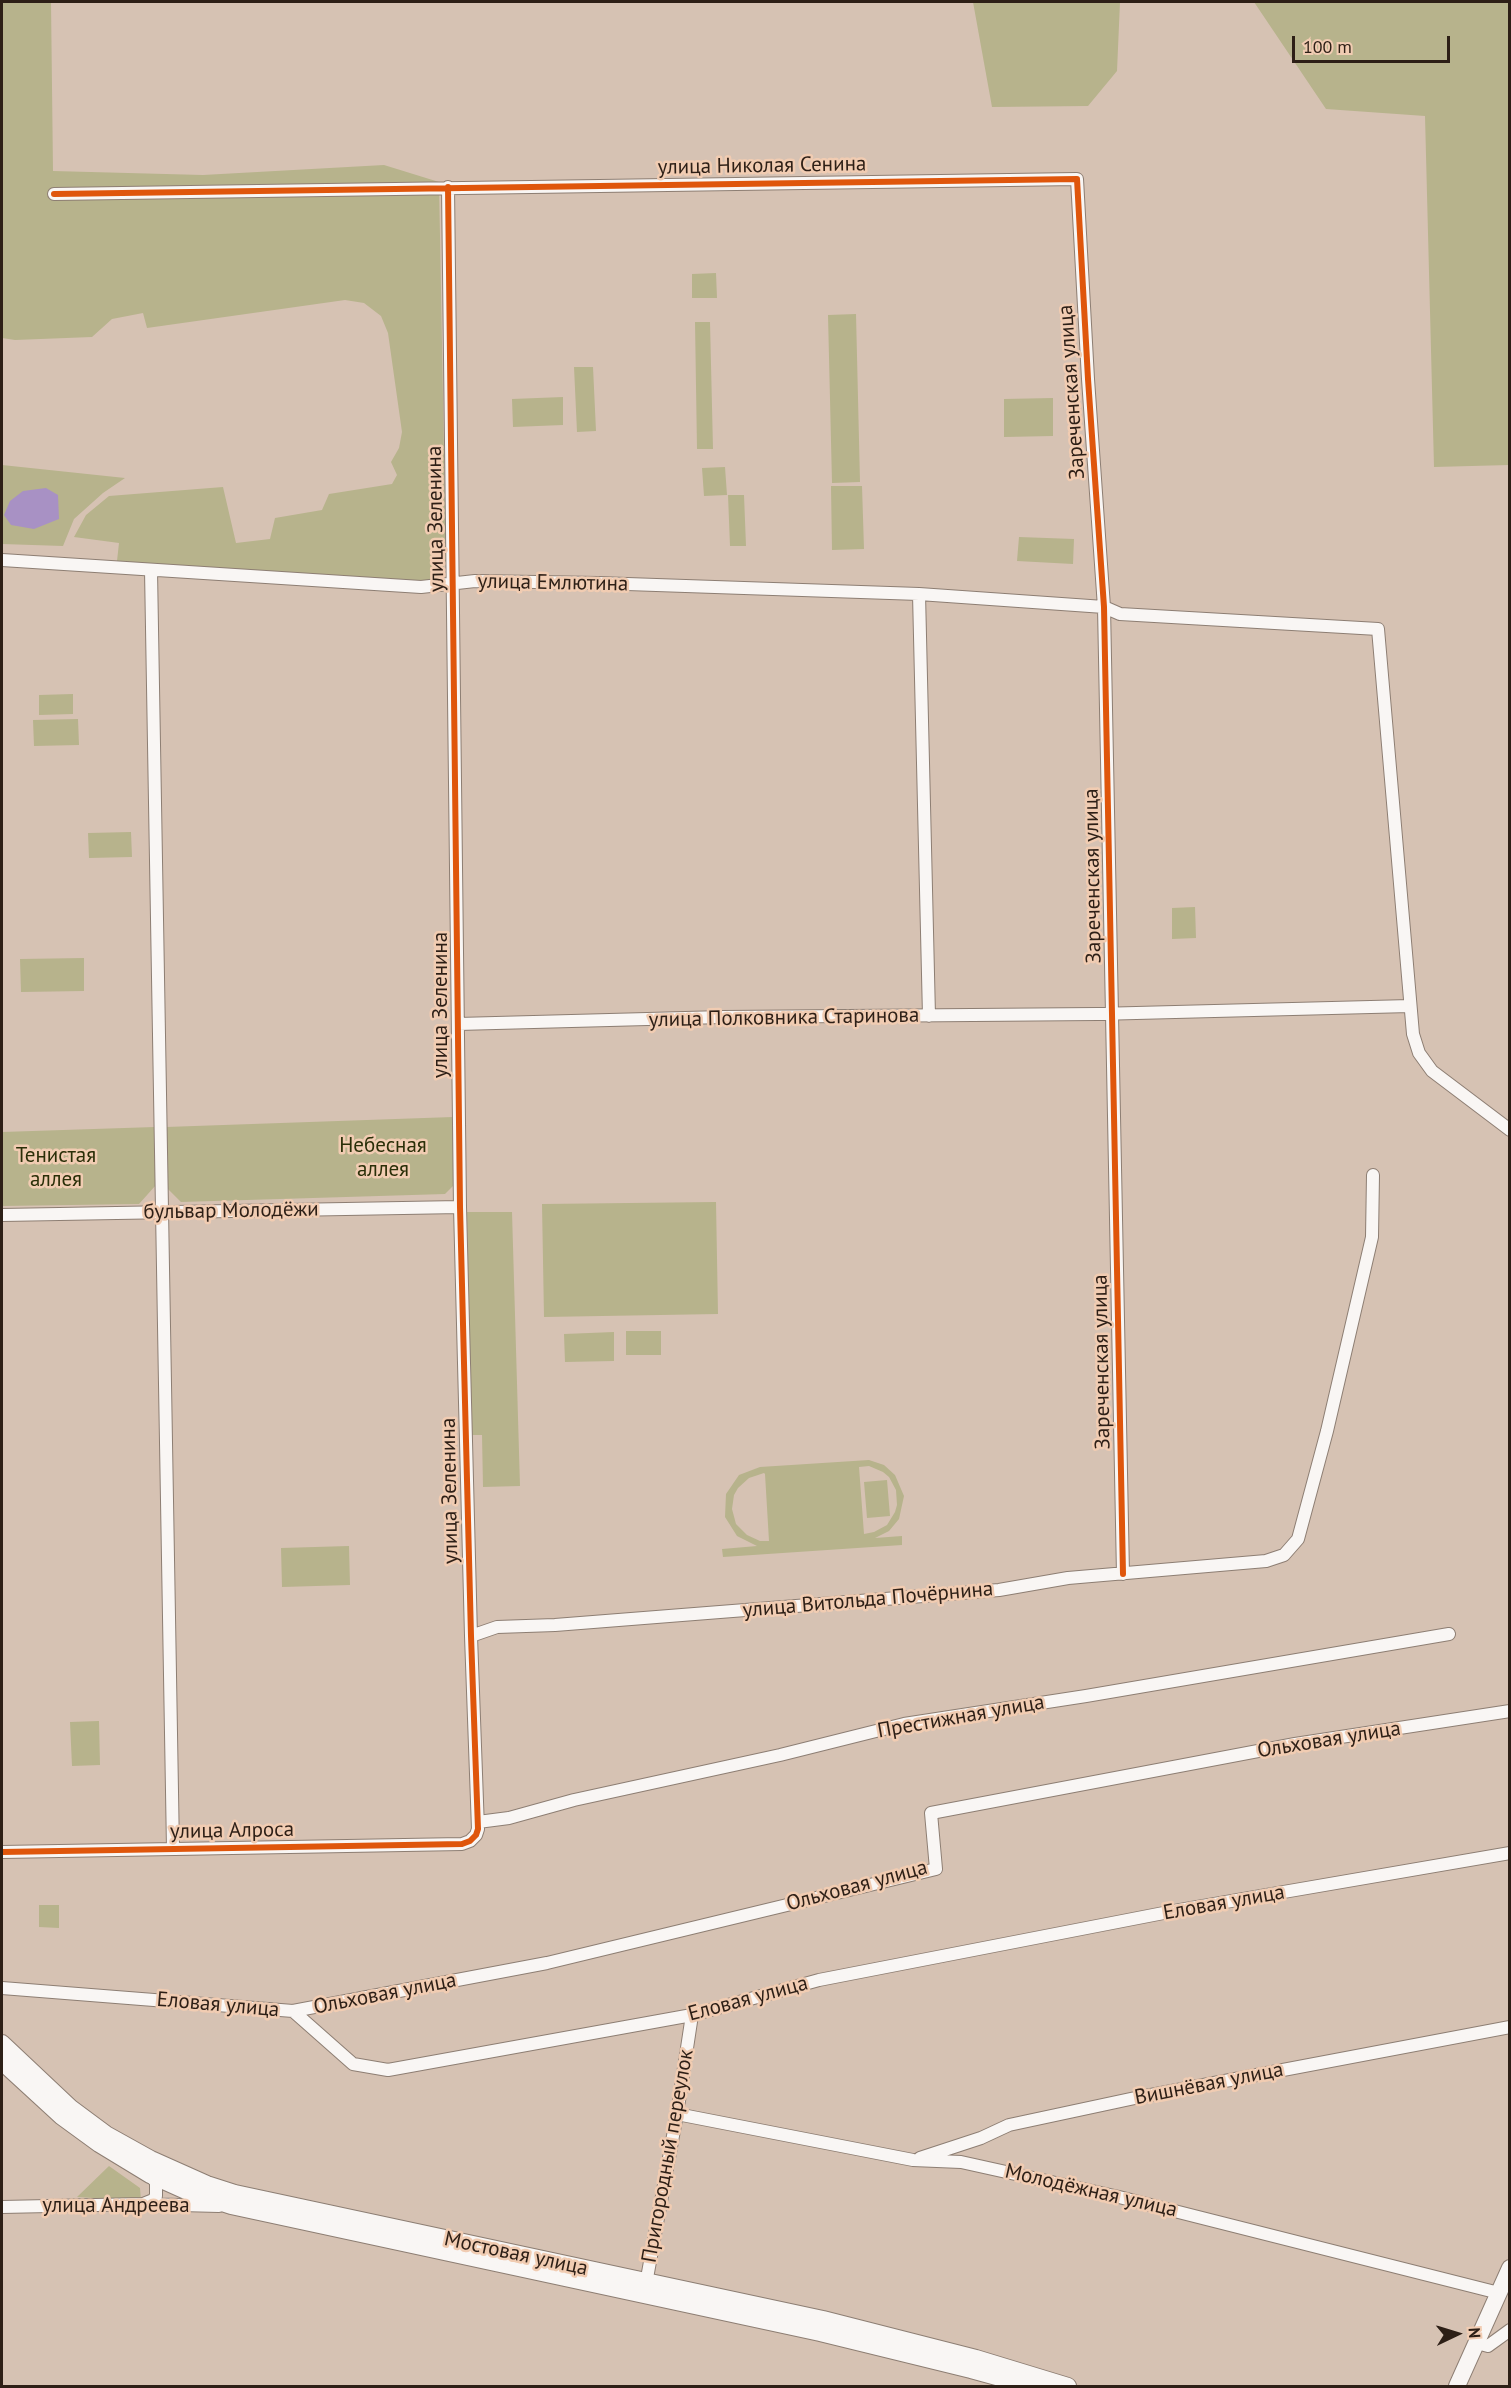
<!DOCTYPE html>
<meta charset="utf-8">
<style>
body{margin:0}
#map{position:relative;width:1511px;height:2388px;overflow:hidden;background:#d6c2b3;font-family:"PT Sans",sans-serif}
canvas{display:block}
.frame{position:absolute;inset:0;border:3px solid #2d1f16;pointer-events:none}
.north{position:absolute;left:1427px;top:2304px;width:60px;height:60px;-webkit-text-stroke:4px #f1ccb2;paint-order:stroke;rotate:86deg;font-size:16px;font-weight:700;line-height:24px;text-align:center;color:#2d1f16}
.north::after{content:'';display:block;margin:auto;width:21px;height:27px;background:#2d1f16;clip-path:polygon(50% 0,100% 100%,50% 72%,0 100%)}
.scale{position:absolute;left:1292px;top:36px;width:158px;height:27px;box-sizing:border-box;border:3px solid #2d1f16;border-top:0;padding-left:8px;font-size:18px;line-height:21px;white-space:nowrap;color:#2d1f16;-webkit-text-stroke:4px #f1ccb2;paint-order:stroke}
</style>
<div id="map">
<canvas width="1511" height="2388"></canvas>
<div class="frame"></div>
<div class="north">N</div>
<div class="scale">100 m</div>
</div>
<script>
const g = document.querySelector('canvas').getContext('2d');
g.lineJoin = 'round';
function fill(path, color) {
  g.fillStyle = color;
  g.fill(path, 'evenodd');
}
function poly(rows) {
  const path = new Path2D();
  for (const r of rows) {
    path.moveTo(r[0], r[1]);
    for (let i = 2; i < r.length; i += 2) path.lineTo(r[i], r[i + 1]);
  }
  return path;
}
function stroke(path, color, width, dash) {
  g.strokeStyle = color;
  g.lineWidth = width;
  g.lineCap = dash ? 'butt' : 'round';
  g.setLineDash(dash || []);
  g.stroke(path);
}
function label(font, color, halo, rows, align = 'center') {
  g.font = font + ' "PT Sans",sans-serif';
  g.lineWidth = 5;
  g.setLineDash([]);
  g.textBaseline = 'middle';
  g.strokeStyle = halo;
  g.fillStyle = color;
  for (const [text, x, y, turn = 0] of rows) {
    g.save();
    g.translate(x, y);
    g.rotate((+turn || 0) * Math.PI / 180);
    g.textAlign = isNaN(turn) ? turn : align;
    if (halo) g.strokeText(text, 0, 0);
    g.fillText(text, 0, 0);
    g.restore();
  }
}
const green = poly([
 [2,2,51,2,53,171,203,175,384,165,439,182,446,561,441,575,426,582,117,561,119,543,74,537,86,515,109,496,223,487,236,543,270,539,275,518,322,510,329,494,392,484,397,475,391,462,399,448,402,432,388,333,381,316,364,303,345,300,147,328,143,313,112,319,92,337,15,340,2,338],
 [973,2,1120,2,1117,71,1088,106,992,107],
 [1254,2,1509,2,1509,465,1434,467,1425,116,1326,109],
 [716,273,717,298,692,298,692,274],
 [856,314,860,482,832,483,828,315],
 [695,322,710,322,713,449,697,449],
 [574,367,593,367,596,431,577,432],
 [563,397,563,425,513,427,512,399],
 [1053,398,1053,436,1004,437,1004,399],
 [2,465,125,478,103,493,74,519,63,546,2,544],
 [725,467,727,495,704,496,702,468],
 [831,486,862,486,864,549,832,550],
 [728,495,744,495,746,546,730,546],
 [1019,537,1074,539,1073,564,1017,561],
 [73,694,73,714,39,715,39,695],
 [78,719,79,745,34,746,33,720],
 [131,832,132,857,89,858,88,833],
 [1195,907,1196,938,1172,939,1172,908],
 [84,958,84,991,21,992,20,959],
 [453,1117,454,1178,453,1186,445,1194,181,1202,167,1188,166,1127],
 [155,1127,156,1185,139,1204,2,1206,2,1132],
 [716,1202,718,1314,544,1317,542,1204],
 [467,1212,512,1212,520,1486,483,1487,482,1435,471,1435],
 [626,1331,661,1331,661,1355,626,1355],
 [614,1332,614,1361,565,1362,564,1334],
 [869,1460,884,1465,895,1475,904,1496,899,1519,889,1531,875,1538,902,1536,902,1545,723,1557,722,1549,757,1546,737,1536,725,1517,726,1494,739,1475,760,1467],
 [869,1466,883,1472,889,1477,896,1490,897,1505,895,1512,887,1525,874,1532,864,1534,859,1467],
 [764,1473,765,1474,769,1541,760,1541,747,1535,736,1524,732,1509,734,1495,738,1488,749,1478],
 [887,1480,890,1516,867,1518,864,1482],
 [349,1546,350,1585,282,1587,281,1548],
 [99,1721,100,1765,72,1766,70,1722],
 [39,1905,59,1905,59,1928,39,1927],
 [109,2166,140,2188,141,2201,77,2197]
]);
const water = poly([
 [46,488,58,495,59,519,34,529,11,525,4,515,10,501,23,491]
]);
const street = poly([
 [54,194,1077,179,1088,379,1104,607,1123,1574],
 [2,560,421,587,475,581,598,583,919,594,1104,607,1120,614,1378,629,1413,1034,1419,1053,1432,1071,1510,1130],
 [151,570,173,1849],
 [919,594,929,1016],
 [458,1024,723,1017,1097,1014,1410,1006],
 [2,1215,460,1207],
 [471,1636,497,1627,555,1625,999,1590,1068,1578,1266,1561,1284,1555,1298,1539,1327,1431,1372,1237,1373,1175],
 [478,1822,509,1818,574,1800,780,1755,904,1724,1086,1696,1449,1634],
 [2,1852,462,1844,470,1841,476,1835,478,1829,471,1636,460,1207,448,187],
 [2,1988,293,2011,353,2064,388,2070,692,2015,819,1980,1179,1910,1510,1853],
 [293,2011,547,1963,936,1869,931,1813,1295,1744,1510,1711],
 [677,2114,913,2160,961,2162,1119,2197,1499,2293],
 [920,2158,981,2138,1009,2125,1135,2098,1510,2027],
 [143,2204,153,2200,156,2196,156,2182,150,2175],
 [2,2207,143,2204,219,2206],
 [645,2289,677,2114,692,2015],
 [1477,2343,1488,2346,1510,2330]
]);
const secondary = poly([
 [2,2043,71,2108,106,2134,151,2159,207,2184,235,2193,823,2319,976,2358,1068,2386],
 [2,2062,62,2117,99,2144,150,2175,188,2192,231,2206,820,2333,971,2370,1029,2386],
 [1457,2386,1510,2268]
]);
const cycleway = poly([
 [54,194,1077,179,1088,379,1104,607,1123,1574],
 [2,1852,462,1844,470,1841,476,1835,478,1829,471,1636,460,1207,448,187]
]);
const streetNames = [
 ["улица Николая Сенина",762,166,-1],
 ["Зареченская улица",1072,392,-94],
 ["улица Зеленина",436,519,-91],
 ["улица Емлютина",553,583,1],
 ["Зареченская улица",1093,876,-91],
 ["улица Зеленина",441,1005,-90],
 ["улица Полковника Старинова",784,1018,-1],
 ["бульвар Молодёжи",231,1211,-1],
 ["Зареченская улица",1102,1362,-91],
 ["улица Зеленина",450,1491,-91],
 ["улица Витольда Почёрнина",868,1600,-5],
 ["Престижная улица",961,1717,-10],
 ["Ольховая улица",1329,1740,-9],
 ["улица Алроса",232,1831,-1],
 ["Ольховая улица",857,1886,-15],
 ["Еловая улица",1224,1903,-10],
 ["Ольховая улица",385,1994,-11],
 ["Еловая улица",748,1999,-15],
 ["Еловая улица",218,2005,5],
 ["Вишнёвая улица",1209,2084,-11],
 ["Пригородный переулок",668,2156,-80],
 ["Молодёжная улица",1091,2191,13],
 ["улица Андреева",116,2206],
 ["Мостовая улица",516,2254,12]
];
const parkNames = [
 ["Небесная",383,1146],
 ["аллея",383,1170],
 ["Тенистая",56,1156],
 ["аллея",56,1180]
];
fill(green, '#b7b38c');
fill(water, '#a891c4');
stroke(street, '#8d7e73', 14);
stroke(secondary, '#8d7e73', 18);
stroke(street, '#f9f6f4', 12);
stroke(secondary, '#f9f6f4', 16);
stroke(cycleway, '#df560c', 6);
label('21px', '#2d1f16', '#f1ccb2', streetNames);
label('21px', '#2a2f08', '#f1ccb2', parkNames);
</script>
